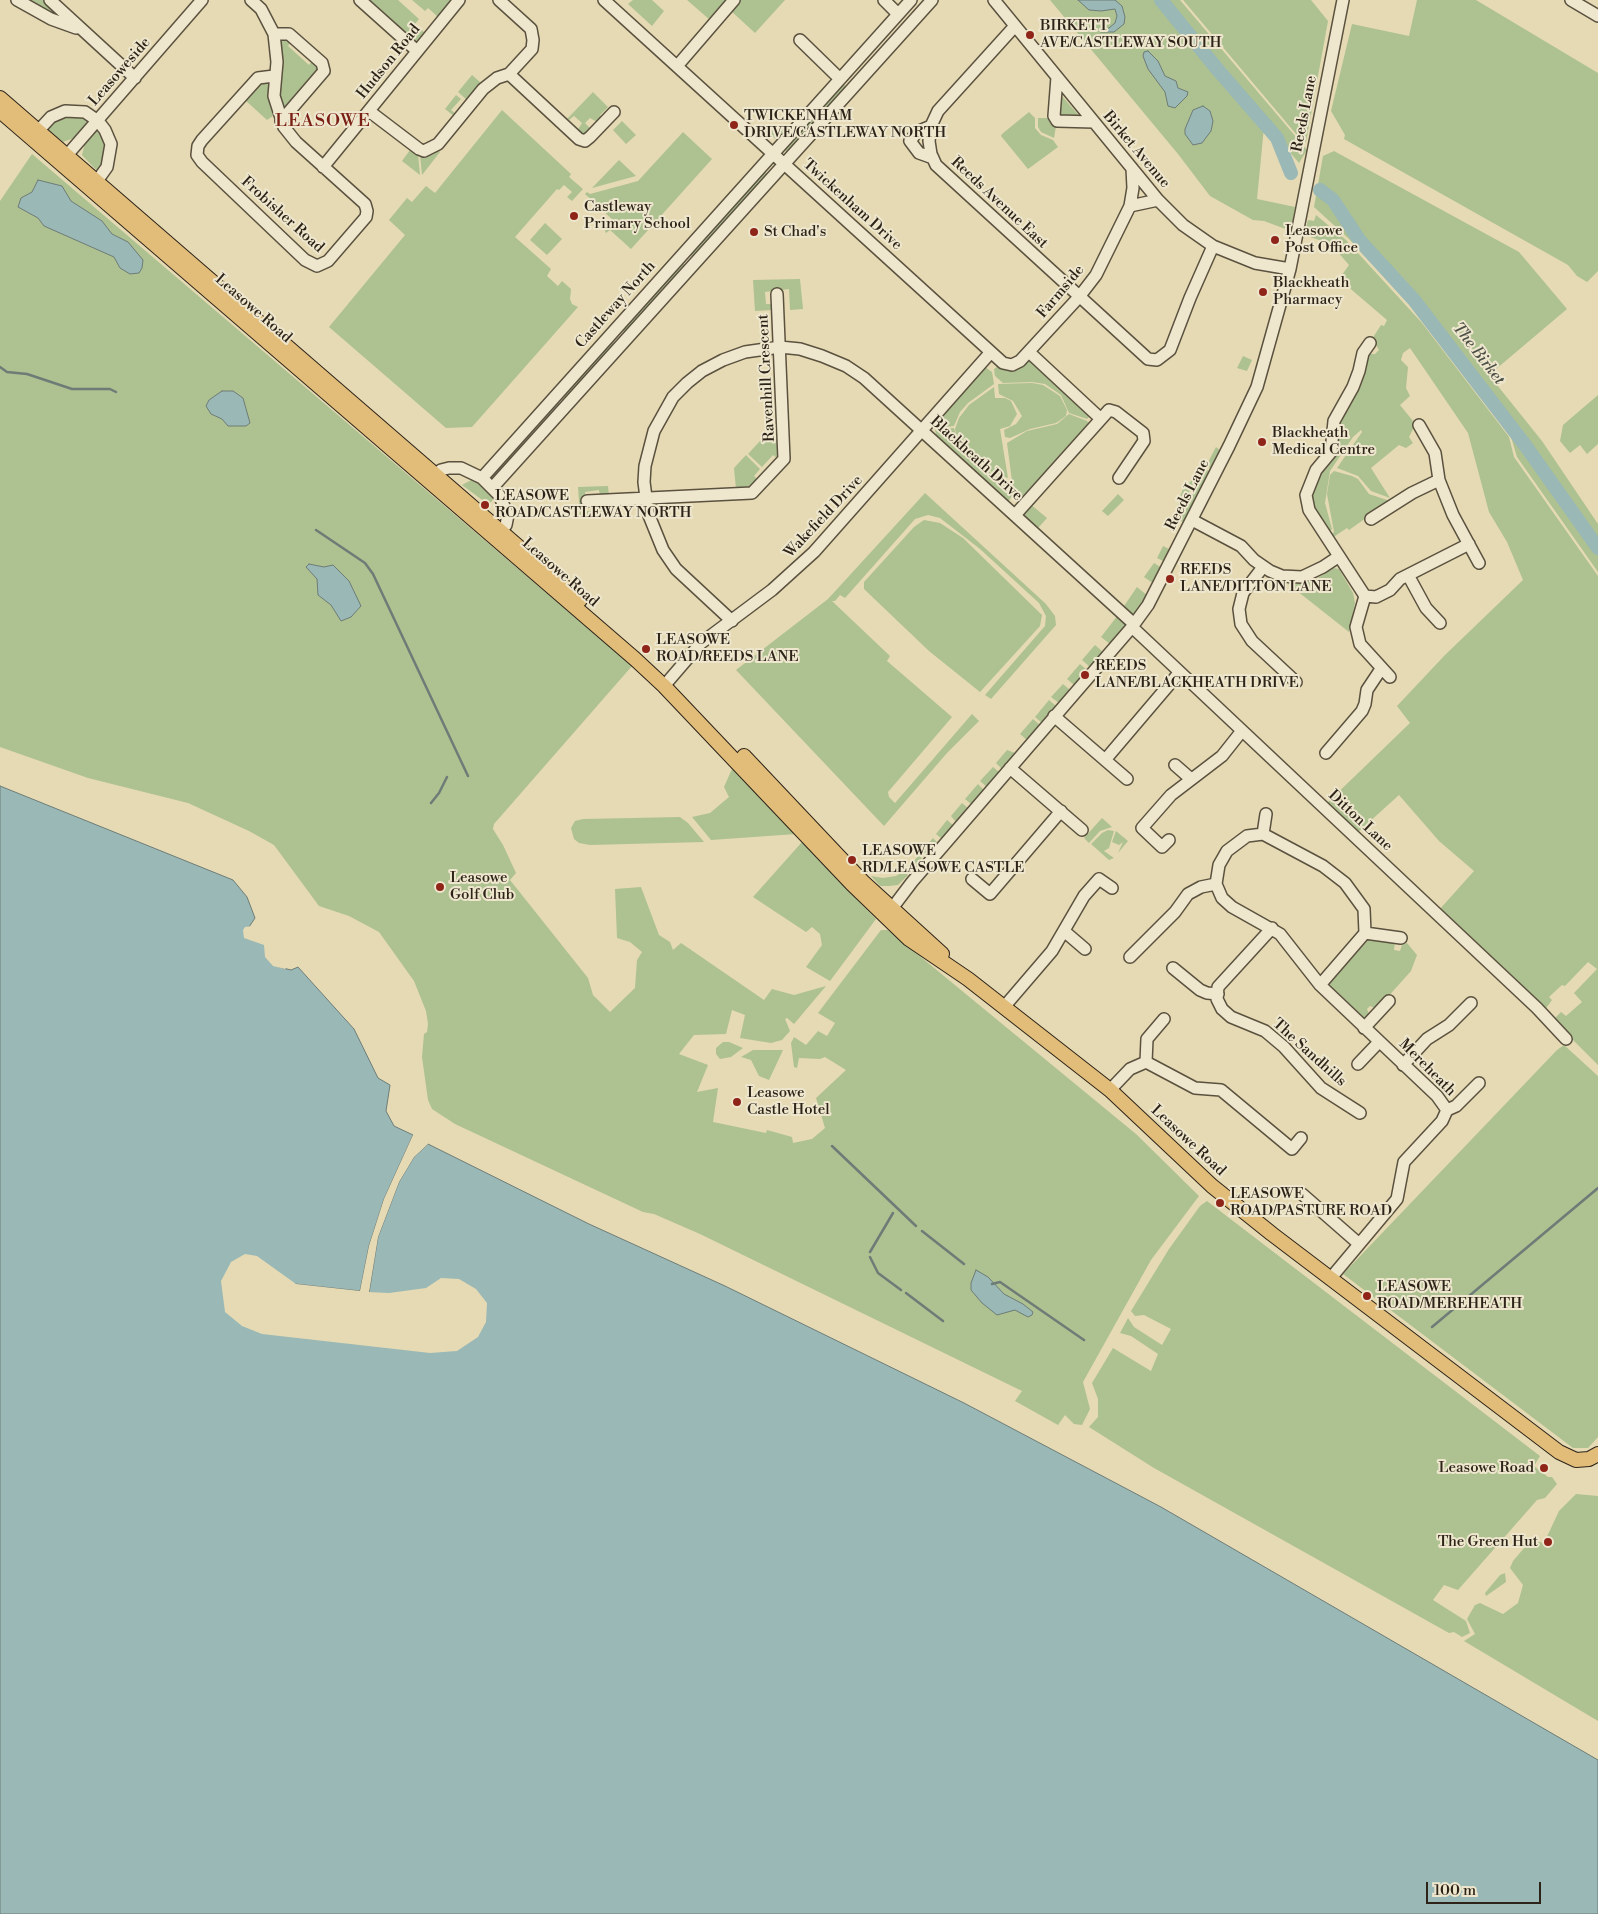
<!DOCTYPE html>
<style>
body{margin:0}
#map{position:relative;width:1598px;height:1914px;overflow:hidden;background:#e5dab3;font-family:"Libre Bodoni",serif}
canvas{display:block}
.scale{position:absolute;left:1426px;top:1882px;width:115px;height:22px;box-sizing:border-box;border:2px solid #2d2318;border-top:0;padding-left:6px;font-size:15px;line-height:18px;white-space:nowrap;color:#2d2318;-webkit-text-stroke:4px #eee7ce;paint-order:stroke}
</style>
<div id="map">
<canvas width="1598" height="1914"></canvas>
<div class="scale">100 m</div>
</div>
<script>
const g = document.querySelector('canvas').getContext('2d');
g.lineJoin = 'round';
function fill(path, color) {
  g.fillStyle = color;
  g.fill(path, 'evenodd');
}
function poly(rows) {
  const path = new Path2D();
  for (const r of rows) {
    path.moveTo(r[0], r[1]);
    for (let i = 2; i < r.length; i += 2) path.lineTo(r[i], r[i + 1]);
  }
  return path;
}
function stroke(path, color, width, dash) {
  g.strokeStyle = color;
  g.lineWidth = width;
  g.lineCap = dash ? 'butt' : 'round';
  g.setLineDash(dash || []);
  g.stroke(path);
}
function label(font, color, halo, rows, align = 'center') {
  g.font = font + ' "Libre Bodoni",serif';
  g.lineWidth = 4;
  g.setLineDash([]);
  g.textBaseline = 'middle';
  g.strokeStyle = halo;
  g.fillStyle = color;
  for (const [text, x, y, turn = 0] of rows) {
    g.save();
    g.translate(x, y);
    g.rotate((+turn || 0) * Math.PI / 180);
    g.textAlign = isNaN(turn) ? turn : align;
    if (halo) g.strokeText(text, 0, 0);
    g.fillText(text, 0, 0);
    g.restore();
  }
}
const green = poly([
 [23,0,43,0,63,19],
 [366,0,398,0,419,19,415,24,425,33,415,43],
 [412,0,452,0,438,17,428,8,425,11],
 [633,0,652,0,664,11,652,26,628,4],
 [687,0,728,0,710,20],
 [739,0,785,0,755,33,730,10],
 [1050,0,1180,0,1307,150,1299,163,1267,125,1264,127,1257,199,1295,207,1291,231,1264,221,1253,220,1210,196,1178,154],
 [1183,0,1311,0,1328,21,1306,142,1302,141],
 [1417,0,1476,0,1598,73,1598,271,1587,282,1577,276,1568,265,1344,139,1345,135,1331,111,1352,24,1409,36],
 [280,38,292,40,288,46,309,65,313,60,318,64,318,71,285,111,278,105],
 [472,75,481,83,467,100,458,92],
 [265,81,269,86,268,98,273,116,267,120,245,100,261,82],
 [843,84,847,87,789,154,783,149,786,144,816,117],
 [593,92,608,107,600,115,602,118,599,123,590,118,585,123,590,128,589,132,581,134,577,131,582,123,574,116,569,120,567,119],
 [456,95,461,99,451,110,456,114,454,116,445,109],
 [1061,95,1082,119,1063,118,1058,112],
 [502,110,571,174,569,177,583,189,572,201,567,197,572,192,564,185,559,190,557,189,515,237,551,269,547,276,558,286,562,281,571,289,570,299,572,304,578,307,472,427,446,428,329,327,405,235,389,220,407,198,412,202,426,186,435,193],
 [1029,112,1035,118,1035,128,1041,135,1053,140,1058,147,1028,169,1001,136,1002,134],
 [66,113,85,117,88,121,77,137,63,142,46,128],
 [1038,118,1049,118,1056,126,1054,138,1041,132,1038,127],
 [622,121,636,135,626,144,613,130],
 [757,124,784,126,789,129,776,139,770,136],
 [96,131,102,132,106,139,106,162,98,172,82,155,85,143],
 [683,132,712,159,631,249,610,230,606,233,605,231,614,221,585,194,587,192,590,194,638,181],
 [410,150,418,154,420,175,402,161],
 [439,151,440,152,422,175,420,155,432,155],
 [1334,151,1519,252,1567,309,1489,375,1542,441,1598,524,1598,572,1517,457,1511,437,1412,305,1348,238,1314,207,1323,156],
 [32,154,632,666,494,824,493,829,503,845,516,873,510,880,588,978,593,995,610,1012,635,988,637,960,642,952,630,942,617,938,615,889,641,887,659,935,670,942,673,950,681,943,764,1000,772,989,794,995,826,986,794,1024,787,1018,785,1019,790,1031,782,1040,771,1043,740,1038,745,1015,732,1010,726,1034,694,1035,679,1054,708,1065,697,1092,718,1088,713,1122,766,1133,767,1130,792,1137,793,1143,812,1139,825,1128,816,1098,846,1070,825,1057,820,1059,799,1058,797,1068,794,1067,791,1043,794,1037,806,1045,818,1031,827,1036,835,1023,818,1013,881,930,888,930,1136,1134,1199,1196,1151,1260,1083,1382,1090,1409,1082,1425,1074,1424,1065,1415,1058,1425,1015,1401,1022,1391,700,1234,654,1214,643,1212,455,1124,432,1109,428,1100,422,1057,424,1034,427,1032,428,1024,426,1011,414,981,379,932,349,916,319,906,274,845,249,831,188,803,88,778,0,747,0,201],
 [619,160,636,176,592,188],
 [763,170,769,175,694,257,690,255,690,252],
 [1316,215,1346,240,1422,323,1509,437,1514,457,1598,576,1598,1065,1553,1020,1561,1012,1566,1016,1582,1002,1574,993,1597,969,1588,962,1565,986,1562,985,1549,997,1552,1000,1544,1011,1439,910,1474,871,1439,841,1399,795,1357,833,1326,804,1410,723,1397,706,1445,655,1523,580,1507,542,1489,512,1468,433,1410,348,1403,353,1401,360,1408,367,1406,388,1410,396,1400,405,1413,421,1414,427,1409,437,1413,443,1406,448,1399,445,1371,468,1390,498,1371,491,1358,476,1337,468,1362,432,1361,430,1353,437,1330,471,1325,503,1332,529,1328,533,1310,500,1311,487,1367,354,1375,354,1379,350,1372,339,1381,325,1384,326,1387,320,1339,279,1349,265,1331,244,1304,235,1308,220,1314,221],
 [545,223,562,239,547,255,530,240],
 [679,263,684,264,685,268,626,333,622,330],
 [800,279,803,309,790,310,789,289,765,292,766,304,772,304,772,310,755,311,753,280],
 [610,339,616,345,569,397,566,398,563,395],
 [1243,356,1252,360,1247,371,1237,368],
 [1030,360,1091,415,1087,419,1069,413,1061,395,1045,384,1032,382,1003,383,995,376,994,369,1000,365],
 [985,367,992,372,994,384,968,403,960,412,954,426,935,428,935,423],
 [1032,383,1043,385,1060,396,1067,410,1066,416,1056,423,1030,429,1010,438,1005,437,1004,430,1016,424,1022,416,1013,401,999,394,998,384],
 [994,387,995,398,1005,398,1011,401,1017,414,1010,426,1000,429,1008,478,992,472,981,465,957,439,955,429,959,418,969,405],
 [1598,395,1598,444,1587,454,1580,445,1570,453,1560,441,1563,425],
 [555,401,561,404,497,478,493,477,492,475],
 [1069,414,1087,421,1091,426,1020,501,1014,496,1007,443,1027,431,1057,424],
 [954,428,958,443,965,453,978,465,1010,484,1012,496,1008,502,933,436,936,434,935,430],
 [779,439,780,455,778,459,773,455,762,467,748,454,760,441],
 [1216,447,1222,452,1212,469,1206,466],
 [746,455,760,469,754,476,758,480,751,488,736,489,734,468],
 [1204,469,1211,472,1186,523,1178,520],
 [1334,471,1352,476,1358,479,1369,494,1390,501,1349,530,1347,528,1332,538,1329,536,1334,532,1327,494,1330,475],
 [1200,472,1178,513,1178,501,1183,489],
 [473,479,488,490,494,498,489,505,462,485],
 [608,486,609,496,600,496,599,490,585,492,587,511,601,511,601,506,609,506,609,514,580,516,578,487],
 [925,493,1046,604,1055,616,1056,625,991,699,985,695,1045,626,1046,616,1039,603,980,549,940,518,928,515,915,519,845,598,840,595,835,601,832,601,890,656,887,661,952,717,888,792,889,797,895,803,972,714,979,721,947,753,884,826,736,670,828,599],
 [1118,494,1124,500,1108,516,1102,511],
 [1029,503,1047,518,1038,528,1021,512],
 [924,520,940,523,963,538,1042,615,1040,626,980,692,929,651,864,589,864,582,914,527],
 [1163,546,1171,550,1165,562,1157,558],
 [1154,563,1162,568,1154,584,1144,577],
 [1334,568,1339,569,1353,593,1355,603,1349,632,1287,583,1311,582],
 [1137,587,1148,596,1137,614,1132,616,1122,609],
 [1118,615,1125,623,1125,627,1110,644,1101,637],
 [1095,645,1103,652,1090,667,1082,660],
 [1080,664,1087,670,1074,685,1067,679],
 [1063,684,1070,690,1059,703,1051,697],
 [1049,700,1056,706,1042,723,1035,717],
 [1033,719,1040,725,1027,740,1020,734],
 [1007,750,1015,753,1002,769,996,763],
 [993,767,999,772,987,787,980,781],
 [732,769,796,834,711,840,692,817,710,813,729,797,724,787],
 [978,784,984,790,971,804,965,799],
 [962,803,968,808,956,822,951,816],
 [680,817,688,823,704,842,590,845,579,843,574,839,571,828,575,821,583,819],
 [1102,818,1112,827,1100,831,1089,843,1084,838],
 [947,820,953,825,942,839,936,834],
 [1108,830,1114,831,1109,848,1104,851,1114,858,1109,860,1091,844,1102,833],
 [1116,831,1128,841,1118,853,1123,842,1119,845,1112,842],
 [933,838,938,843,927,856,922,851],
 [802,842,876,919,830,981,806,967,822,945,820,934,812,927,806,932,753,897],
 [919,855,923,860,912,873,907,869],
 [904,871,908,875,898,885,889,886,880,886,871,876,883,878,896,876],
 [1370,938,1395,941,1394,950,1400,951,1402,945,1407,943,1417,955,1411,971,1377,1009,1370,1006,1367,1009,1370,1016,1365,1020,1326,986],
 [723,1042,729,1042,743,1048,731,1057,720,1059,716,1054,716,1048],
 [1564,1045,1598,1076,1598,1437,1588,1448,1573,1448,1343,1274,1557,1050],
 [753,1050,783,1050,769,1080,759,1076,751,1060,741,1057],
 [1207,1201,1540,1456,1534,1466,1548,1477,1552,1477,1557,1484,1545,1498,1537,1500,1458,1590,1444,1585,1433,1600,1466,1621,1470,1633,1462,1637,1454,1632,1449,1633,1154,1468,1089,1427,1098,1417,1098,1399,1092,1383,1113,1348,1151,1371,1158,1354,1131,1336,1120,1333,1128,1318,1134,1327,1162,1345,1171,1329,1144,1315,1135,1316,1131,1311,1169,1249,1200,1206],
 [1576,1494,1598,1496,1598,1721,1464,1641,1475,1634,1467,1619,1475,1605,1480,1603,1503,1614,1518,1603,1523,1585,1510,1568,1513,1561,1531,1540,1544,1543,1559,1511],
 [1505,1573,1506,1582,1486,1596,1485,1593,1500,1575]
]);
const water = poly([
 [1078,0,1115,0,1122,6,1125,17,1124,24,1114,32,1101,32,1099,31,1109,28,1115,23,1117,16,1115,9,1101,11,1089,10,1078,0],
 [1148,51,1158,61,1165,76,1176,81,1178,88,1188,92,1187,96,1175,108,1168,106,1165,92,1148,69,1143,56,1144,52,1148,51],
 [1203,106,1210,111,1213,121,1211,131,1202,143,1193,145,1185,134,1185,129,1193,110,1203,106],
 [38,180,62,186,71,201,102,221,112,234,128,242,143,260,142,268,139,273,130,274,120,268,114,257,44,226,38,218,18,207,21,198,32,192,38,180],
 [222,391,233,391,243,398,250,423,246,426,228,426,222,419,211,414,206,406,209,400,222,391],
 [309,564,324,567,333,565,349,581,361,606,351,617,341,621,331,605,318,595,317,579,306,567,309,564],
 [0,786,233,880,247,897,255,918,247,930,266,944,279,967,291,970,298,967,354,1029,378,1078,390,1085,386,1111,394,1126,413,1135,384,1199,369,1246,360,1291,286,1283,266,1271,246,1272,241,1294,256,1308,278,1316,448,1334,461,1320,464,1306,457,1297,369,1293,378,1237,399,1182,414,1157,428,1144,589,1224,725,1286,964,1403,1161,1507,1598,1760,1598,1914,0,1914,0,786],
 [976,1270,988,1277,1004,1294,1023,1304,1033,1312,1032,1315,1028,1317,1015,1310,997,1315,982,1303,971,1290,971,1283,976,1270]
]);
const pier = poly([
 [252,926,250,929,268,943,281,965,287,967,285,969,273,966,265,957,264,945,244,938,243,930,245,927],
 [413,1135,416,1136,412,1148,386,1200,372,1247,362,1293,286,1285,265,1273,248,1274,244,1294,257,1306,279,1313,360,1323,408,1323,447,1331,459,1319,461,1307,455,1299,369,1295,367,1293,376,1236,397,1181,412,1155,425,1142,428,1144,414,1157,399,1182,378,1237,369,1292,389,1293,426,1288,441,1278,459,1279,476,1289,487,1303,486,1322,478,1337,457,1351,430,1353,262,1334,242,1326,225,1312,221,1281,231,1262,245,1254,257,1256,296,1284,360,1291,369,1246,384,1199]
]);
const stream = poly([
 [0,367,7,372,27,374,72,389,110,389,116,392],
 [316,530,365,563,373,574,468,776],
 [431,803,439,793,447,777],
 [832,1146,916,1226],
 [922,1231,964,1264],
 [870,1252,893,1213],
 [870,1257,878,1273,901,1290],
 [992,1284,1000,1282,1084,1340],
 [906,1293,943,1321],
 [1432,1327,1598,1188]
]);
const river = poly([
 [1161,0,1218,70,1277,138,1291,173],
 [1320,190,1333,200,1360,241,1414,300,1525,445,1598,548]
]);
const minor = poly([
 [17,0,51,19,76,28],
 [50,0,135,78],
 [251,0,261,9,274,34,277,62,274,96,284,127,296,142,365,204,367,211,366,217,328,261,317,266,305,260,202,162,197,155,198,146,202,140,258,78,274,76],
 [360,0,417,51],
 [604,0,1003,363,1012,365,1020,361,1079,297,1096,275,1130,206,1133,188,1132,168],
 [884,0,898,14],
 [994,0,1158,200,1183,225,1213,246,1255,263,1290,269],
 [1571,0,1598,16],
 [1015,26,938,111,931,126,929,141,931,154,936,165,1148,359,1157,360,1170,350,1190,298,1213,246],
 [274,34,289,34,322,63,324,71,281,121],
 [800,40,840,79],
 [678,65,734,0],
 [509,74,579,139,585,141,590,137,614,112],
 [1057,77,1054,116,1057,121,1094,122],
 [369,111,419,149,424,151,438,144,483,89,497,78,509,74,532,49,533,40,531,29,499,0],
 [931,126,917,132,910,141,919,153,933,158],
 [38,131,51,117,65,111,85,112,98,121,105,130,111,144,107,167,97,181],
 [62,161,202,0],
 [323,167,459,0],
 [1130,206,1158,200],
 [1370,343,1363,353,1359,371,1353,387,1334,421,1331,452,1316,470,1306,495,1309,510,1365,596,1356,627,1360,644,1390,677],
 [1101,419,1109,410,1116,412,1143,433,1144,441,1119,478],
 [1419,425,1435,453,1439,480,1453,515,1479,563],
 [482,478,911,0],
 [432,480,441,470,449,468,461,468,482,478,499,495,508,515,506,525,496,537],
 [493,487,932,0],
 [587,501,752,493,784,459,777,294],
 [1015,515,1101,419,1029,352],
 [1371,519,1412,493,1439,480],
 [1192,520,1241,546,1254,560,1270,571,1282,576,1302,577,1323,567,1338,557],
 [1263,567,1243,593,1239,609,1241,624,1252,641,1296,682],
 [1408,575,1426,608,1440,623],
 [1365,596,1376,597,1390,590,1400,579,1469,544],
 [732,621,676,569,663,550,648,513,644,482,645,466,654,431,673,397,687,383,702,371,723,360,745,352,780,347,800,349,822,356,846,366,864,378,1134,624],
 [1132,627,1537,1008,1566,1039],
 [664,686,701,643,772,590,814,552,991,352],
 [1054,716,1127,779],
 [1326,753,1362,711,1365,704,1367,690,1381,669],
 [1105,760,1179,673],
 [1175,765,1191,779],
 [1010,768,1082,830],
 [1263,834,1266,814],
 [1169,840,1162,847,1142,828,1171,795,1222,756,1241,732],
 [972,879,990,894,1061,811],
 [887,915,912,882,1132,627,1148,605,1229,446,1257,387,1290,269,1343,0],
 [1272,928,1218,987,1217,999,1222,1009,1231,1017,1265,1031,1284,1047,1321,1088,1360,1113],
 [1064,931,1085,949],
 [1365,933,1401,938],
 [1130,957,1175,912,1188,894,1201,887,1216,884],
 [1173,968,1200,990,1207,993,1218,994],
 [1320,985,1365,933,1364,909,1345,883,1323,866,1263,834,1247,836,1227,851,1219,865,1216,884,1222,898,1232,907,1280,934,1320,985,1437,1096,1447,1110,1442,1121,1404,1162,1397,1199,1330,1279],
 [1004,1007,1052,951,1084,896,1099,879,1112,888],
 [1364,1028,1389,1001],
 [1146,1062,1147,1039,1164,1019],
 [1358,1064,1379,1042],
 [1403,1065,1427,1039,1449,1025,1471,1003],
 [1110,1090,1130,1069,1146,1062,1195,1088,1221,1090,1292,1149,1301,1138],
 [1447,1110,1456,1106,1479,1083],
 [1302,1194,1358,1243]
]);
const major = poly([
 [0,98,580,600],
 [0,111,635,659,664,686,852,884,909,939,968,979,1110,1090,1212,1186,1272,1234,1559,1452,1576,1460,1589,1459,1598,1454],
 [744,756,864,883,942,954]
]);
const markers = [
 [1030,35,5,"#8f2418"],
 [734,125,5,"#8f2418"],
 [574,216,5,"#8f2418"],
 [754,232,5,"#8f2418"],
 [1275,240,5,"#8f2418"],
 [1263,292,5,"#8f2418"],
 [1262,442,5,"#8f2418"],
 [485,505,5,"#8f2418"],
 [1170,579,5,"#8f2418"],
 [646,649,5,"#8f2418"],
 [1085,675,5,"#8f2418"],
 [852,860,5,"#8f2418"],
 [440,887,5,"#8f2418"],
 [737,1102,5,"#8f2418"],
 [1220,1203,5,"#8f2418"],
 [1367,1296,5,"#8f2418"],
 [1544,1468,5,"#8f2418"],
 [1548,1542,5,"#8f2418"]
];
const poiNames = [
 ["BIRKETT",1040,26],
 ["AVE/CASTLEWAY SOUTH",1040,43],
 ["TWICKENHAM",744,116],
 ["DRIVE/CASTLEWAY NORTH",744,133],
 ["Castleway",584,207],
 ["Primary School",584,224],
 ["Leasowe",1285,231],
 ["Post Office",1285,248],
 ["St Chad's",764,232],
 ["Blackheath",1273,283],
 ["Pharmacy",1273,300],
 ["Blackheath",1272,433],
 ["Medical Centre",1272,450],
 ["LEASOWE",495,496],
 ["ROAD/CASTLEWAY NORTH",495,513],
 ["REEDS",1180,570],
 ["LANE/DITTON LANE",1180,587],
 ["LEASOWE",656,640],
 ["ROAD/REEDS LANE",656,657],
 ["REEDS",1095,666],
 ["LANE/BLACKHEATH DRIVE",1095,683],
 ["LEASOWE",862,851],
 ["RD/LEASOWE CASTLE",862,868],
 ["Leasowe",450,878],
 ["Golf Club",450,895],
 ["Leasowe",747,1093],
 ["Castle Hotel",747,1110],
 ["LEASOWE",1230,1194],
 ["ROAD/PASTURE ROAD",1230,1211],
 ["LEASOWE",1377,1287],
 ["ROAD/MEREHEATH",1377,1304],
 ["Leasowe Road",1534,1468,"right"],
 ["The Green Hut",1538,1542,"right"]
];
const streetNames = [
 ["Hudson Road",389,62,-51],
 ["Leasoweside",120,72,-49],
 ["Reeds Lane",1305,114,-79],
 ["Birket Avenue",1136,150,50],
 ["Reeds Avenue East",999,203,43],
 ["Twickenham Drive",852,205,42],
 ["Frobisher Road",282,215,42],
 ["Farmside",1061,292,-50],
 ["Castleway North",616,305,-48],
 ["Leasowe Road",253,309,41],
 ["Ravenhill Crescent",767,378,-93],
 ["Blackheath Drive",976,459,42],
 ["Reeds Lane",1188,495,-63],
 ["Wakefield Drive",824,517,-47],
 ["Leasowe Road",560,573,41],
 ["Ditton Lane",1360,821,43],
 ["The Sandhills",1309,1053,42],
 ["Mereheath",1427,1068,45],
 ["Leasowe Road",1188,1141,43]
];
const waterNames = [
 ["The Birket",1478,354,52]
];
const quarterNames = [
 ["LEASOWE",323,122]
];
fill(green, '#aec191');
fill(water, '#99b8b6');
stroke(water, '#6e7c77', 1);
fill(pier, '#e5dab3');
stroke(stream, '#6e7c77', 2.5);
stroke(river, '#99b8b6', 14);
stroke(minor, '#5b513f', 14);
stroke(major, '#2d2318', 16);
stroke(minor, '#eee7ce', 11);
stroke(major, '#e2bd7a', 14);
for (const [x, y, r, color] of markers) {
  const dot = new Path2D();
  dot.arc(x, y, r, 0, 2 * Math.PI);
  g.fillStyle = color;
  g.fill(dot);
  stroke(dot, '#eee7ce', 2);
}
label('15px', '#2d2318', '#eee7ce', poiNames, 'left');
label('15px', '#2d2318', '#eee7ce', streetNames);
label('italic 16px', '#4d5047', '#eee7ce', waterNames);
g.letterSpacing = '1px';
label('18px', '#7a1f14', '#eee7ce', quarterNames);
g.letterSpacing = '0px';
</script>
